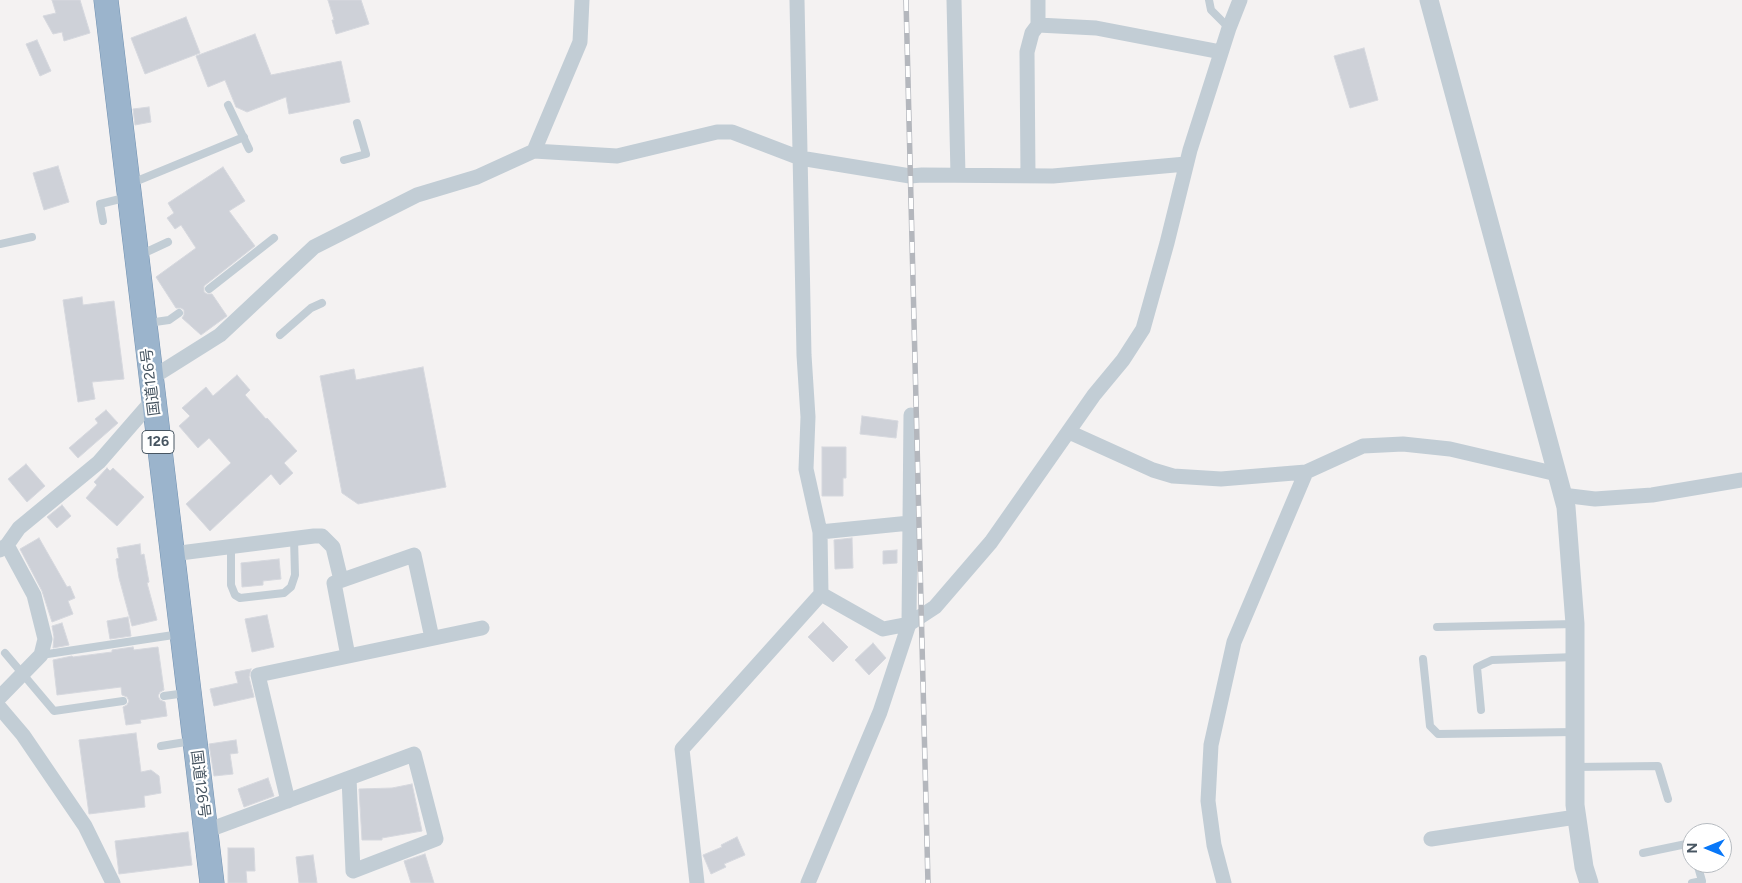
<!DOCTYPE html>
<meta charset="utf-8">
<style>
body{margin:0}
#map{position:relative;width:1742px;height:883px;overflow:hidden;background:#f4f2f2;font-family:Figtree,sans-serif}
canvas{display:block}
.north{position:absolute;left:1682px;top:823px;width:50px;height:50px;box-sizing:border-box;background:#fff;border:1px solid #b6bbc0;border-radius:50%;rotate:270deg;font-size:14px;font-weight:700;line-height:20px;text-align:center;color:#485662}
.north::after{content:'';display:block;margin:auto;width:18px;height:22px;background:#0877f8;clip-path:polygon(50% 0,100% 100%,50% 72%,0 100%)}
</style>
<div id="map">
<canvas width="1742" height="883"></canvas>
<div class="north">N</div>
</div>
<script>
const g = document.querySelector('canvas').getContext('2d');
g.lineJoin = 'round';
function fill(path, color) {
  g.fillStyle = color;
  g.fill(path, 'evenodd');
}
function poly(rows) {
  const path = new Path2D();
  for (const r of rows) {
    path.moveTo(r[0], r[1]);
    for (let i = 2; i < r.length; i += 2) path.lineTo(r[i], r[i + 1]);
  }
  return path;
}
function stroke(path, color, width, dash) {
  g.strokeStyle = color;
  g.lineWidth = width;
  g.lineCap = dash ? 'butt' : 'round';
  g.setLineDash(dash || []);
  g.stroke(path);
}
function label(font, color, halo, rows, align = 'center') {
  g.font = font + ' Figtree,"Noto Sans JP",sans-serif';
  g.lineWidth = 4.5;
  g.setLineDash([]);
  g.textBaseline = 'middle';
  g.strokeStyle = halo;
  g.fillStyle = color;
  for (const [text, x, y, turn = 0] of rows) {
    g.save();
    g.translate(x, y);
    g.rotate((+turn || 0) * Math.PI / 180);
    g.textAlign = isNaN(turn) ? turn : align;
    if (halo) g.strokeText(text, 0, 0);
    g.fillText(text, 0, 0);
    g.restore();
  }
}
const building = poly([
 [52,0,80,0,90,33,64,41,62,32,53,34,43,16,56,13,52,0],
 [328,0,361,0,369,24,336,34,332,20,334,20,328,0],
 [186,17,200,53,145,74,131,38,186,17],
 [255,34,271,75,341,61,350,102,289,114,286,97,247,112,236,107,225,80,208,87,196,56,255,34],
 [37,40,51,71,40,76,26,44,37,40],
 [1364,48,1378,100,1350,108,1334,56,1364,48],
 [149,107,151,122,135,125,133,109,149,107],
 [58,166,69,202,44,210,33,173,58,166],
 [223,167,245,201,229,211,255,246,204,286,204,292,207,294,212,294,227,316,201,335,182,318,184,315,184,310,181,308,176,308,156,277,196,248,181,225,175,229,167,218,174,213,168,203,223,167],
 [82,297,83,305,114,301,124,379,92,382,95,399,78,402,63,300,82,297],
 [423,367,446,487,358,504,342,493,320,376,354,369,356,380,423,367],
 [237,375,250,390,245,395,266,419,267,418,297,451,284,463,293,473,280,485,271,474,210,531,186,504,231,463,209,438,198,448,179,426,190,416,182,408,206,387,213,396,237,375],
 [106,410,118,423,78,458,69,448,98,423,95,419,106,410],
 [862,416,898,421,896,438,860,434,862,416],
 [822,447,846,447,846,478,843,478,843,496,822,496,822,447],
 [26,464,45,486,27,502,8,479,26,464],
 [107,468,110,471,113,468,144,497,117,526,86,498,97,485,94,482,107,468],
 [62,505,71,516,57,528,47,517,62,505],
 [39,538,67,587,70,586,75,598,68,601,73,614,52,622,42,591,20,549,39,538],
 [852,538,853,568,835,569,834,540,852,538],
 [140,544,141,555,144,554,149,582,147,583,157,620,132,626,119,578,116,559,119,558,117,548,140,544],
 [897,550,897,563,883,564,883,551,897,550],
 [279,559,281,579,263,581,263,585,242,587,241,563,279,559],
 [267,615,274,647,252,652,245,619,267,615],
 [128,617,131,636,110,639,107,621,128,617],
 [823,622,848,647,833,662,808,637,823,622],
 [62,623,69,645,53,648,54,637,52,626,62,623],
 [873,643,886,658,869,675,855,660,873,643],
 [133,647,134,650,158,647,164,690,160,692,158,696,160,700,165,702,167,716,140,720,141,723,126,725,123,707,127,705,129,701,127,697,122,695,121,687,57,695,53,660,72,656,73,657,112,652,112,650,133,647],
 [251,669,249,677,254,697,214,706,210,689,238,683,235,672,251,669],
 [136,733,141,772,151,770,159,776,161,793,144,796,145,807,89,814,79,740,136,733],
 [236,740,238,753,230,754,233,774,214,776,209,744,236,740],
 [268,778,274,796,244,807,238,789,268,778],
 [412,784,422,831,382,838,382,840,362,840,359,789,392,788,412,784],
 [188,832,192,865,119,874,115,841,188,832],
 [737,837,745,855,724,864,726,867,711,874,703,855,722,847,721,845,737,837],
 [228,848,254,848,255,871,246,871,247,883,228,883,228,848],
 [425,854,434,883,411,883,404,861,425,854],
 [313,855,317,883,299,883,296,857,313,855]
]);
const service = poly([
 [1209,0,1211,10,1229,28],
 [228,105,249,149],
 [344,160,366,154,357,123],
 [132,183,244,137],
 [103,221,100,204,128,197],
 [0,244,32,237],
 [140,255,168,242],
 [209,289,274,238],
 [148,323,169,320,179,313],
 [280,335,311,308,322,303],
 [231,546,231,585,235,595,240,598,284,593,291,587,295,575,294,538],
 [1437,627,1575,624],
 [5,653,54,711,123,701],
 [41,655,180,634],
 [1423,659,1430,726,1438,734,1574,732],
 [164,696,186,693],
 [1481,710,1477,667,1492,660,1575,657],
 [161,746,192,741],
 [1575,767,1658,766,1668,799],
 [1643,853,1691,843,1692,846],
 [1692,883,1702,881,1697,863]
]);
const minor = poly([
 [954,0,958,175],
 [1038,25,1096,28,1221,52],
 [534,151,580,42,582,0],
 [1028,176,1027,52,1032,33,1038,25,1038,0],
 [150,379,220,335,314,247,417,195,477,177,534,151,617,156,717,132,732,132,800,158,910,176,922,175,1053,176,1186,164],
 [1069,432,1153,470,1173,476,1221,479,1306,472,1363,446,1403,444,1450,449,1557,474],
 [1562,495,1595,499,1652,495,1742,480],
 [820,532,910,523],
 [0,550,7,545,19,528,99,462,153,400],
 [172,554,314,536,322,536,333,547,341,580],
 [821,594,883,629,909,624,935,607,991,542,1094,395,1123,360,1143,329,1167,243,1190,150,1229,28,1240,0],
 [348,656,334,583,414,555,432,638],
 [0,697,41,655,45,639,34,595,7,545],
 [0,708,23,735,85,826,113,883],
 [288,801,258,675,482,628],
 [206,831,414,754,436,839,353,871,349,778],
 [1431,839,1576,817],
 [697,883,682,749,821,594,820,532,806,469,808,417,804,355,797,0],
 [808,883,880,712,909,624,911,415],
 [1224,883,1214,845,1208,801,1211,745,1234,642,1306,472]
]);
const tertiary = poly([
 [1429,0,1566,507,1575,624,1575,805,1584,867,1589,883]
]);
const trunk = poly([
 [106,0,212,883]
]);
const rail = poly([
 [906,0,928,883]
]);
const shields = [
 [158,442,32]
];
const shieldNames = [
 ["126",158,442]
];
const streetNames = [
 ["国道126号",151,382,-97],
 ["国道126号",200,784,83]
];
fill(building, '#ced1d8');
stroke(building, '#d6d8de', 1);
stroke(trunk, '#7191b1', 25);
stroke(service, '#c2cdd5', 8);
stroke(minor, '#c2cdd5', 15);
stroke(tertiary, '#c2cdd5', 19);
stroke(trunk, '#9bb4cc', 24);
stroke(rail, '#b4b7bd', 5.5);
stroke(rail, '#fff', 4, [11]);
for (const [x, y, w] of shields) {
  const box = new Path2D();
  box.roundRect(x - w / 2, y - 11.5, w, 23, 4);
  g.fillStyle = '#fff';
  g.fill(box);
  stroke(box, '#485662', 1);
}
label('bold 14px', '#485662', null, shieldNames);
label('15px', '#485662', '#fff', streetNames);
</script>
